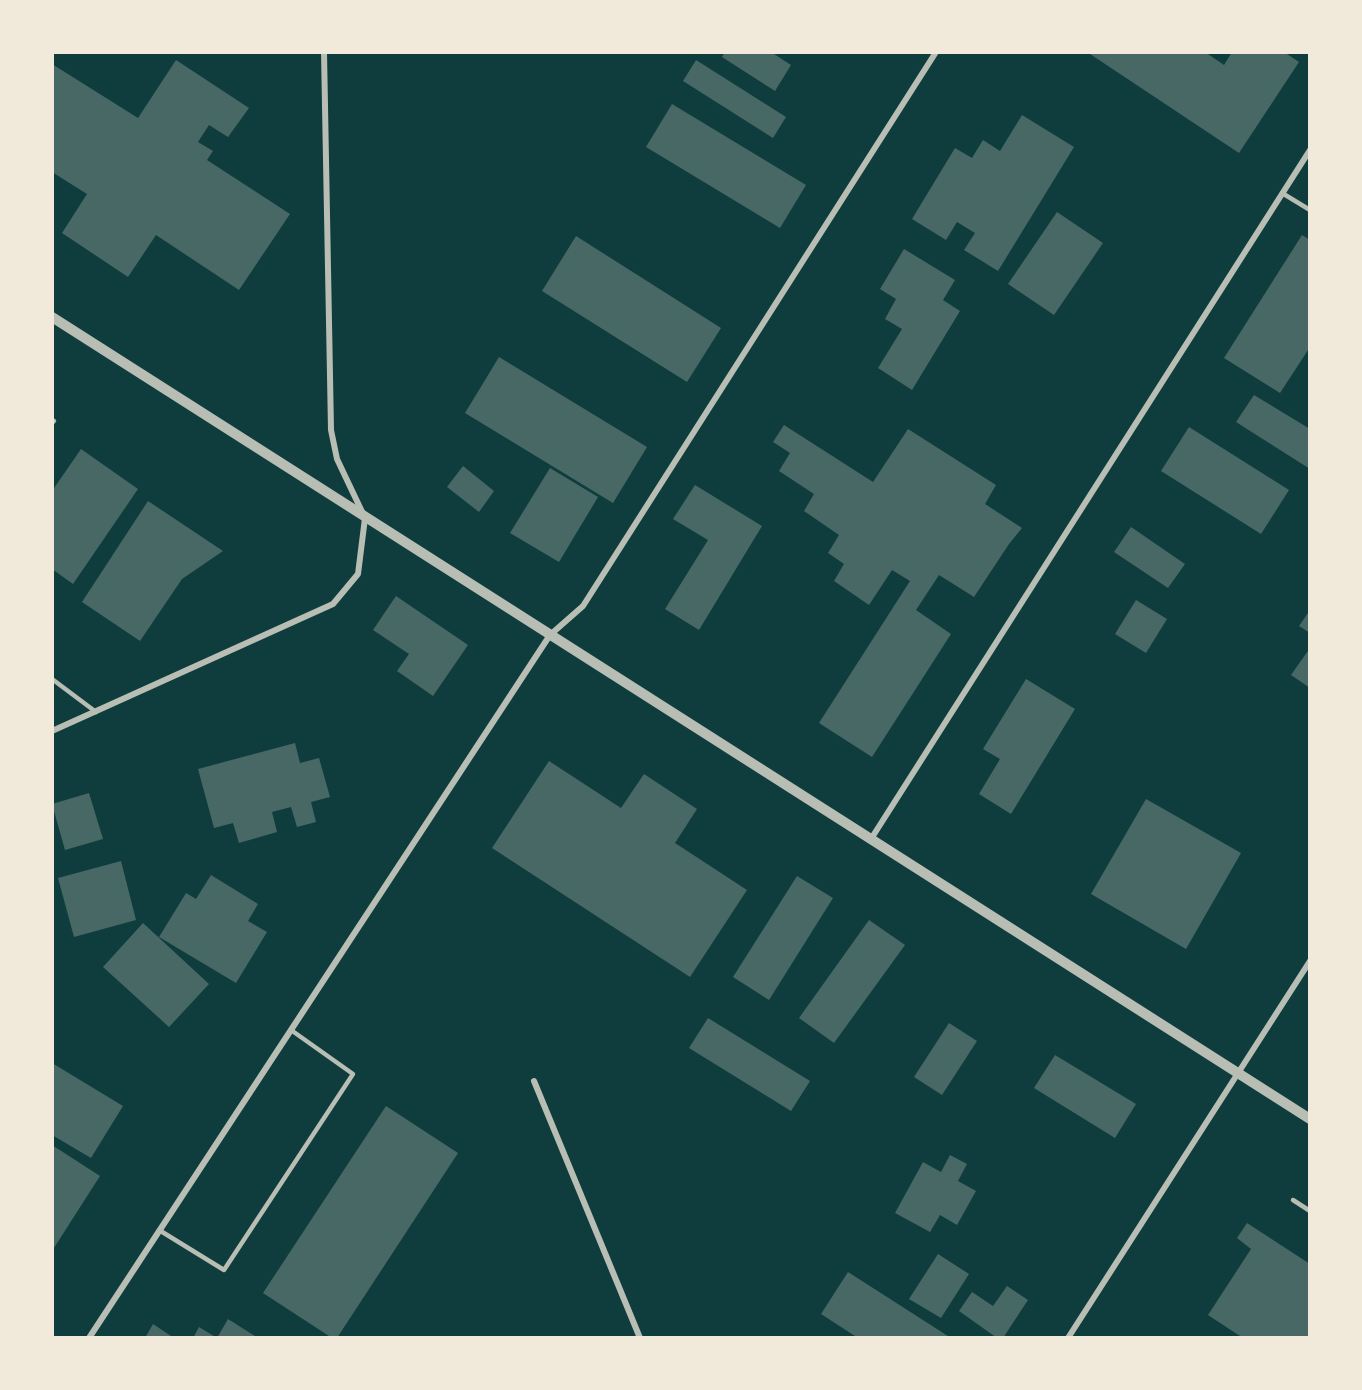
<!DOCTYPE html>
<style>
body{margin:0}
#map{position:relative;width:1362px;height:1390px;overflow:hidden;background:#0f3d3e;font-family:Manrope,sans-serif}
canvas{display:block}
.frame{position:absolute;inset:0;border:54px solid #f1e9da;pointer-events:none}
</style>
<div id="map">
<canvas width="1362" height="1390"></canvas>
<div class="frame"></div>
</div>
<script>
const g = document.querySelector('canvas').getContext('2d');
g.lineJoin = 'round';
function fill(path, color) {
  g.fillStyle = color;
  g.fill(path, 'evenodd');
}
function poly(rows) {
  const path = new Path2D();
  for (const r of rows) {
    path.moveTo(r[0], r[1]);
    for (let i = 2; i < r.length; i += 2) path.lineTo(r[i], r[i + 1]);
  }
  return path;
}
function stroke(path, color, width, dash) {
  g.strokeStyle = color;
  g.lineWidth = width;
  g.lineCap = dash ? 'butt' : 'round';
  g.setLineDash(dash || []);
  g.stroke(path);
}
const building = poly([
 [725,52,771,52,791,65,775,91,722,57],
 [1087,52,1205,52,1224,65,1232,52,1284,52,1299,62,1239,153],
 [176,60,249,108,228,137,209,125,198,142,213,151,207,160,290,214,239,290,156,235,128,277,62,233,87,194,52,172,52,64,138,118],
 [696,60,786,117,773,138,683,81],
 [672,104,806,185,780,228,646,147],
 [1022,115,1074,147,998,271,964,250,975,233,957,222,946,240,912,219,955,148,972,158,983,140,1000,151],
 [1057,212,1103,243,1054,315,1008,284],
 [1302,235,1310,240,1310,347,1280,393,1224,358],
 [576,236,721,328,687,382,542,291],
 [904,249,955,280,943,300,960,311,912,390,878,368,902,329,885,319,896,299,880,289],
 [499,357,647,447,613,503,465,413],
 [1254,395,1310,429,1310,469,1236,422],
 [784,425,873,482,908,429,996,485,985,504,1022,528,1009,544,974,597,939,575,916,610,951,634,872,757,819,723,910,581,892,570,869,605,834,581,844,564,828,553,839,535,804,511,814,494,779,471,790,453,773,442],
 [1189,427,1289,490,1261,534,1161,471],
 [81,449,138,489,73,584,52,569,52,491],
 [463,466,494,491,479,512,447,487],
 [550,468,598,497,559,562,510,533],
 [695,485,762,526,699,630,665,609,708,540,673,519],
 [148,501,223,551,182,579,140,641,82,602],
 [1131,527,1185,564,1168,588,1114,552],
 [396,596,468,645,433,696,397,671,409,654,373,630],
 [1136,600,1167,619,1146,653,1115,634],
 [1310,610,1310,633,1299,626],
 [1310,648,1310,688,1291,675],
 [1026,679,1075,709,1011,814,979,794,1000,759,983,749],
 [295,743,300,763,319,758,330,797,311,802,316,822,297,827,291,807,272,812,277,832,239,843,233,823,214,828,198,769],
 [549,761,621,808,644,774,697,809,675,843,747,890,690,977,492,848],
 [89,793,103,839,65,850,52,804],
 [1146,799,1241,853,1186,949,1091,894],
 [121,861,136,920,74,937,58,878],
 [211,875,258,904,248,921,267,932,236,983,159,937,186,893,196,899],
 [797,876,833,898,769,1000,733,977],
 [869,920,905,945,834,1043,799,1018],
 [143,923,209,984,169,1027,103,967],
 [708,1018,810,1081,791,1111,689,1048],
 [949,1023,977,1041,942,1095,914,1077],
 [1055,1055,1136,1104,1115,1138,1034,1088],
 [52,1063,123,1106,91,1158,52,1135],
 [386,1106,458,1153,337,1338,332,1338,263,1293],
 [52,1145,100,1176,52,1251],
 [950,1155,967,1164,958,1181,976,1191,957,1225,940,1215,930,1232,895,1213,923,1162,941,1172],
 [1247,1223,1310,1264,1310,1338,1243,1338,1208,1315,1251,1249,1237,1238],
 [938,1254,969,1274,941,1318,909,1299],
 [848,1272,951,1338,858,1338,821,1314],
 [1007,1286,1028,1300,1003,1338,997,1338,959,1311,972,1292,993,1306],
 [228,1319,258,1338,217,1338],
 [153,1324,174,1338,145,1338],
 [199,1327,217,1338,193,1338]
]);
const service = poly([
 [1282,193,1310,210],
 [52,423,54,421],
 [52,679,96,712],
 [1293,1200,1310,1211],
 [159,1230,224,1270,353,1074,291,1030]
]);
const minor = poly([
 [52,731,333,604,358,574,365,518,337,459,331,430,324,52],
 [871,839,1310,150],
 [534,1081,640,1338],
 [89,1338,550,635,583,606,936,52],
 [1068,1338,1310,961]
]);
const tertiary = poly([
 [52,317,1310,1119]
]);
fill(building, '#486865');
stroke(service, '#b8beb3', 4.5);
stroke(minor, '#b8beb3', 6);
stroke(tertiary, '#b8beb3', 10);
</script>
